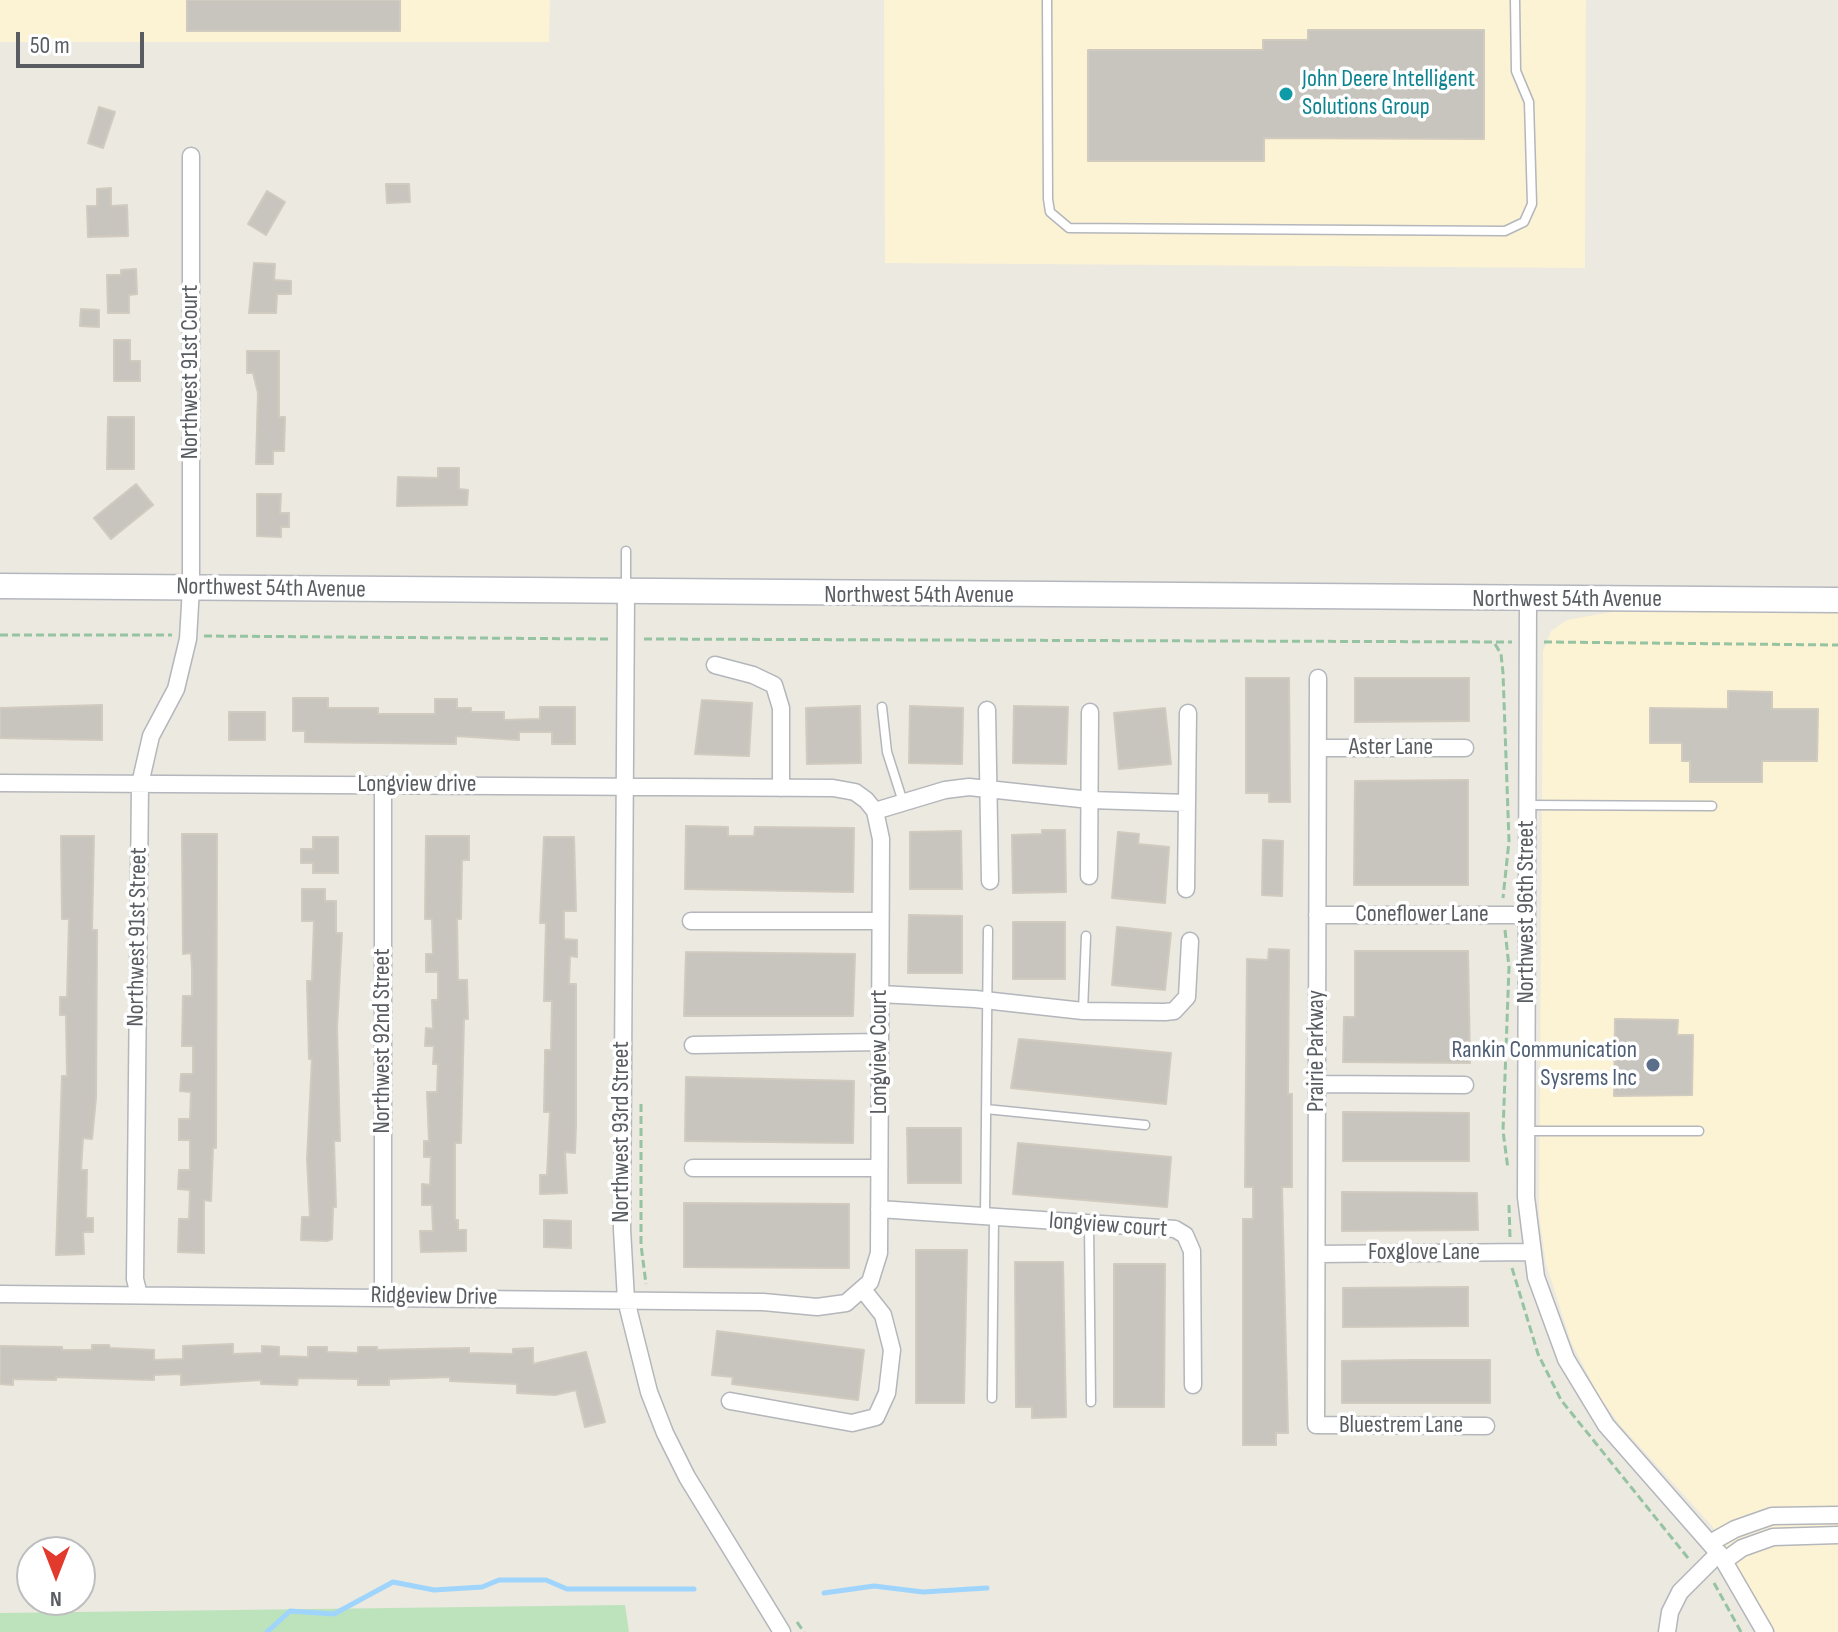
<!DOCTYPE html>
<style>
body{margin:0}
#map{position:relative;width:1838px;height:1632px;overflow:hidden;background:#ebe9e0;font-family:"Sofia Sans Condensed",sans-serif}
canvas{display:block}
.north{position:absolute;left:16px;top:1536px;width:80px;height:80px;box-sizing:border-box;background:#fff;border:2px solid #bdbec0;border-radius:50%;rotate:180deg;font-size:22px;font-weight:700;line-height:32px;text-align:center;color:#595c61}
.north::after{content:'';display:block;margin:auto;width:28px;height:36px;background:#e33a2e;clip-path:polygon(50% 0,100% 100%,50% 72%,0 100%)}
.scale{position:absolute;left:16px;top:32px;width:128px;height:36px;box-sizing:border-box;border:4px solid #595c61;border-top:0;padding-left:10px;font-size:24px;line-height:28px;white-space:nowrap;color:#595c61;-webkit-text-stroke:6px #fff;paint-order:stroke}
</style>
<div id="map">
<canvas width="1838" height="1632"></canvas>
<div class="north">N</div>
<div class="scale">50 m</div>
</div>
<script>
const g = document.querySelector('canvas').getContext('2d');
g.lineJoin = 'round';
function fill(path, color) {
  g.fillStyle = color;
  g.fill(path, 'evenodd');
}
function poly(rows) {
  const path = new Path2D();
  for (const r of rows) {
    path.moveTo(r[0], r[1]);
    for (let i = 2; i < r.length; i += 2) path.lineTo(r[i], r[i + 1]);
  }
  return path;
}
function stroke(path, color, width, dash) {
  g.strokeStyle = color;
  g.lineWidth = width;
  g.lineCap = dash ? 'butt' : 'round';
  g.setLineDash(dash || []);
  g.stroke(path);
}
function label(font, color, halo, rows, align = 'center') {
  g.font = font + ' "Sofia Sans Condensed",sans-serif';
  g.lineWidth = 7;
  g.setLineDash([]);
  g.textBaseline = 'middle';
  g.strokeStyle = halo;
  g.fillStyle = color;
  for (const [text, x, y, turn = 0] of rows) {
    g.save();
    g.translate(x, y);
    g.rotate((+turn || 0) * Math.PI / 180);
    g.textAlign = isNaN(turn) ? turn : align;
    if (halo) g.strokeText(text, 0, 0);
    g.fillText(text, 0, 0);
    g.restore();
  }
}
const commercial = poly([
 [0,0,550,0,549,42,0,42],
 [884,0,1586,0,1585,268,885,263],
 [1622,610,1838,611,1838,1632,1775,1632,1712,1526,1620,1425,1599,1396,1571,1342,1546,1264,1539,1215,1543,651,1551,631,1567,620]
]);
const green = poly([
 [625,1605,629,1632,0,1632,0,1613]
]);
const stream = poly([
 [824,1593,874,1586,923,1592,987,1588],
 [267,1632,290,1611,334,1614,393,1582,434,1590,482,1587,499,1580,546,1580,567,1589,694,1589]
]);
const building = poly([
 [187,0,400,0,400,31,187,31,187,0],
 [1308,30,1484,30,1484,139,1264,138,1264,161,1088,161,1088,50,1263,50,1263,40,1308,40,1308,30],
 [99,107,115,112,103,148,88,143,99,107],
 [386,184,409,184,410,202,387,203,386,184],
 [111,188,111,206,127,205,128,236,88,237,87,206,97,206,97,189,111,188],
 [267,191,285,202,266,235,248,224,267,191],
 [254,263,275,264,274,280,291,281,291,294,277,294,276,313,249,313,254,263],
 [136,269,137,294,129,295,129,313,108,313,107,275,121,275,121,270,136,269],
 [81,309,99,310,99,327,80,326,81,309],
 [114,340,130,340,130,361,140,361,140,381,114,381,114,340],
 [247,351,279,351,279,417,285,417,284,451,273,451,273,464,256,464,258,393,253,373,247,373,247,351],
 [108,417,134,417,134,469,107,469,108,417],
 [438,468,459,468,459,489,468,490,467,505,397,506,398,477,438,478,438,468],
 [136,484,153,505,111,539,94,518,136,484],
 [257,494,281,494,280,513,289,513,289,527,281,527,281,537,257,536,257,494],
 [1246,678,1289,678,1290,802,1269,802,1269,793,1246,793,1246,678],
 [1355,678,1469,678,1469,721,1355,722,1355,678],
 [1728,691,1772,692,1772,709,1818,709,1817,761,1762,761,1762,782,1690,782,1690,761,1682,761,1682,743,1650,743,1650,708,1728,709,1728,691],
 [293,698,328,698,328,708,378,708,378,714,435,714,435,699,457,699,457,708,471,708,471,712,504,712,504,720,540,719,540,707,575,707,575,744,552,744,552,732,519,732,519,740,456,736,456,744,305,742,305,731,293,731,293,698],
 [702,700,752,703,749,756,695,754,702,700],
 [102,705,102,740,0,738,0,708,102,705],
 [860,706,861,763,807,764,806,708,860,706],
 [910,706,963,708,962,764,909,763,910,706],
 [1014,706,1068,707,1066,764,1013,763,1014,706],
 [1165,708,1171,764,1119,769,1114,713,1165,708],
 [229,712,265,712,265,740,229,740,229,712],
 [1468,780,1468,885,1354,885,1355,781,1468,780],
 [686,826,728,827,728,836,754,836,755,827,854,828,853,892,685,889,686,826],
 [1042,830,1065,830,1066,892,1013,893,1012,835,1042,834,1042,830],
 [961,831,962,889,910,889,910,832,961,831],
 [1118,832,1139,834,1138,844,1169,847,1165,903,1112,898,1118,832],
 [182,834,217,834,216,1148,213,1148,211,1201,204,1200,204,1253,178,1252,179,1219,189,1219,190,1190,178,1189,179,1170,190,1170,190,1140,179,1140,179,1119,190,1119,191,1092,180,1091,181,1074,193,1074,193,1046,182,1046,183,996,192,996,192,967,191,953,183,954,182,834],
 [61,836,94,836,92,930,97,930,96,1098,92,1139,83,1138,81,1170,87,1170,86,1218,93,1218,93,1232,83,1232,84,1254,56,1255,62,1076,67,1076,66,1015,60,1015,60,997,67,997,69,919,62,919,61,836],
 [426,836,469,836,469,860,462,860,461,919,457,919,458,980,467,980,468,1019,464,1019,461,1143,455,1143,455,1220,458,1220,458,1230,466,1230,466,1251,421,1252,420,1231,433,1231,432,1205,422,1205,422,1184,430,1185,431,1157,424,1157,424,1141,429,1141,427,1092,437,1092,438,1064,433,1064,434,1046,425,1046,426,1028,433,1029,432,1000,438,1000,438,972,426,972,426,954,433,954,432,919,425,919,426,836],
 [313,837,338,837,338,873,313,873,313,863,301,863,301,849,313,849,313,837],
 [544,837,574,837,576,911,564,911,564,939,577,940,577,957,570,956,569,984,576,984,576,1124,575,1153,565,1152,567,1193,540,1194,540,1175,547,1175,550,1112,544,1112,545,1060,545,1050,551,1050,552,1001,544,1001,546,923,540,923,544,837],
 [1263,840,1283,841,1282,896,1262,895,1263,840],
 [302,889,325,889,325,901,336,901,336,933,342,933,337,1028,340,1141,334,1141,336,1207,333,1207,332,1239,327,1241,301,1240,302,1217,310,1217,307,1159,312,1059,309,1059,307,981,312,981,314,921,302,921,302,889],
 [909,915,962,916,962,973,908,973,909,915],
 [1013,922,1065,922,1065,979,1013,979,1013,922],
 [1117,927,1171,933,1165,990,1112,985,1117,927],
 [1269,949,1289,950,1288,1094,1292,1094,1292,1187,1282,1187,1288,1433,1276,1433,1276,1445,1243,1445,1243,1219,1253,1219,1253,1187,1245,1187,1247,959,1268,960,1269,949],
 [1355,951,1468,951,1470,1063,1343,1062,1344,1017,1355,1017,1355,951],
 [686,952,855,954,853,1016,684,1016,686,952],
 [1615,1019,1678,1020,1677,1035,1693,1035,1692,1095,1614,1096,1615,1019],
 [1019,1039,1171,1053,1166,1104,1011,1088,1019,1039],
 [686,1077,854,1081,853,1143,685,1141,686,1077],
 [1343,1112,1469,1113,1469,1161,1343,1161,1343,1112],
 [907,1128,961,1128,961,1183,908,1183,907,1128],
 [1018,1143,1171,1157,1167,1207,1013,1194,1018,1143],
 [1342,1192,1477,1193,1478,1230,1342,1231,1342,1192],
 [684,1203,849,1204,849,1268,684,1267,684,1203],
 [544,1220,571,1221,571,1248,544,1247,544,1220],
 [916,1250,967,1250,964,1403,916,1403,916,1250],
 [1015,1262,1063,1262,1066,1417,1032,1418,1032,1407,1016,1407,1015,1262],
 [1114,1264,1165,1264,1164,1407,1114,1407,1114,1264],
 [1468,1287,1468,1326,1343,1327,1343,1288,1468,1287],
 [717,1331,864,1350,858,1400,732,1384,733,1377,712,1375,717,1331],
 [233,1344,233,1354,262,1353,262,1346,279,1347,279,1356,308,1357,308,1347,327,1347,327,1352,358,1353,358,1347,377,1347,377,1350,469,1348,469,1353,513,1354,513,1349,533,1348,533,1364,586,1352,605,1422,585,1427,576,1390,555,1395,517,1393,517,1384,450,1381,450,1377,389,1379,389,1385,358,1385,358,1379,298,1378,297,1385,261,1384,261,1380,181,1385,181,1374,154,1375,154,1380,56,1377,56,1380,13,1379,13,1385,0,1384,0,1346,62,1347,62,1350,92,1350,92,1345,109,1345,110,1348,154,1350,154,1360,183,1359,183,1346,233,1344],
 [1415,1360,1490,1360,1490,1403,1342,1403,1342,1361,1415,1360]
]);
const path = poly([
 [0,635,172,635],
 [204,636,608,639],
 [644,639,1512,642],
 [1544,642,1838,645],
 [1495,644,1501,654,1503,673,1509,841,1503,898],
 [1505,930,1509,967,1503,1131,1508,1169],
 [641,1104,641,1245,646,1284],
 [1509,1205,1510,1237],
 [1512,1268,1538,1354,1561,1400,1688,1558],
 [1714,1583,1741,1632],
 [797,1622,804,1632]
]);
const lane = poly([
 [1047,0,1048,199,1050,212,1069,228,1505,231,1524,222,1532,204,1529,102,1516,71,1515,0],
 [626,589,626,551],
 [882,707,887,752,903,802],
 [1528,805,1712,806],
 [1083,1011,1086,936],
 [986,1109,1145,1125],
 [1526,1131,1699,1131],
 [985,1215,988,930],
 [1089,1226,1091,1402],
 [992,1398,994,1217]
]);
const street = poly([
 [626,593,622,1229,626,1300,649,1392,665,1433,687,1477,782,1632],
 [1528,600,1526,1197,1536,1277,1566,1359,1606,1425,1721,1556,1765,1632],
 [715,665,753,675,774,685,781,708,781,788],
 [1318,678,1316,1425,1486,1426],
 [987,710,990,881],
 [1318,748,1465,748],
 [0,783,833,788,855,792,866,800,875,811,881,839,879,1253,870,1282,846,1303,817,1307,763,1302,0,1294],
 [383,785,383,1296],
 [875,811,945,790,969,787,1090,800,1187,803],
 [1089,876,1090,712],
 [1186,889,1188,713],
 [1317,915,1527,915],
 [691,921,880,921],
 [880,994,975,999,1083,1011,1165,1012,1174,1011,1187,997,1190,941],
 [693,1045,880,1042],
 [1317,1084,1465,1085],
 [693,1168,879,1168],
 [879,1209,1175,1229,1185,1235,1192,1251,1193,1385],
 [1317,1254,1532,1252],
 [139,1295,135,1279,140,784,151,736,176,689,188,639,191,588,191,156],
 [730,1401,852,1423,876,1417,887,1393,892,1350,883,1315,864,1291],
 [1710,1543,1735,1529,1772,1516,1838,1515],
 [1724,1561,1742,1548,1773,1537,1838,1535],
 [1667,1632,1670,1612,1680,1592,1719,1553]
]);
const secondary = poly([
 [0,586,1838,600]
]);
const markers = [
 [1286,94,8,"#0f9aa8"],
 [1653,1065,8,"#5c6f8a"]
];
const cultureNames = [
 ["John Deere Intelligent",1302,80],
 ["Solutions Group",1302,108]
];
const streetNames = [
 ["Northwest 91st Court",191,372,-90],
 ["Northwest 54th Avenue",271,589,1],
 ["Northwest 54th Avenue",919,596],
 ["Northwest 54th Avenue",1567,600],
 ["Aster Lane",1391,748],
 ["Longview drive",417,785],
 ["Northwest 96th Street",1527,912,-90],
 ["Coneflower Lane",1422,915],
 ["Northwest 91st Street",138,937,-89],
 ["Northwest 92nd Street",383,1041,-90],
 ["Prairie Parkway",1317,1051,-90],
 ["Longview Court",880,1052,-90],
 ["Northwest 93rd Street",622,1132,-90],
 ["longview court",1108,1226,4],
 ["Foxglove Lane",1424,1253],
 ["Ridgeview Drive",434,1297,1],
 ["Bluestrem Lane",1401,1426]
];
const serviceNames = [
 ["Rankin Communication",1637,1051],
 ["Sysrems Inc",1637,1079]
];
fill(commercial, '#fcf2d4');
fill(green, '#bde3bc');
stroke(stream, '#9fd5fc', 5);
fill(building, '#c8c5bf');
stroke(building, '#d0cabf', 2);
stroke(lane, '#b3b6bb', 11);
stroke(street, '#b3b6bb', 19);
stroke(secondary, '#b4b7bd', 27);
stroke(path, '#96c3a2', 3, [8, 4]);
stroke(lane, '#fff', 8);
stroke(street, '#fff', 16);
stroke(secondary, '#fff', 24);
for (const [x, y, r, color] of markers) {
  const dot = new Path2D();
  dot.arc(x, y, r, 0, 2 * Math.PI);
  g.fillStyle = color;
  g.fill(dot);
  stroke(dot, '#fff', 3);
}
label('24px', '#0d838f', '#fff', cultureNames, 'left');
label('24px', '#595c61', '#fff', streetNames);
label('24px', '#4e5e75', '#fff', serviceNames, 'right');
</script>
